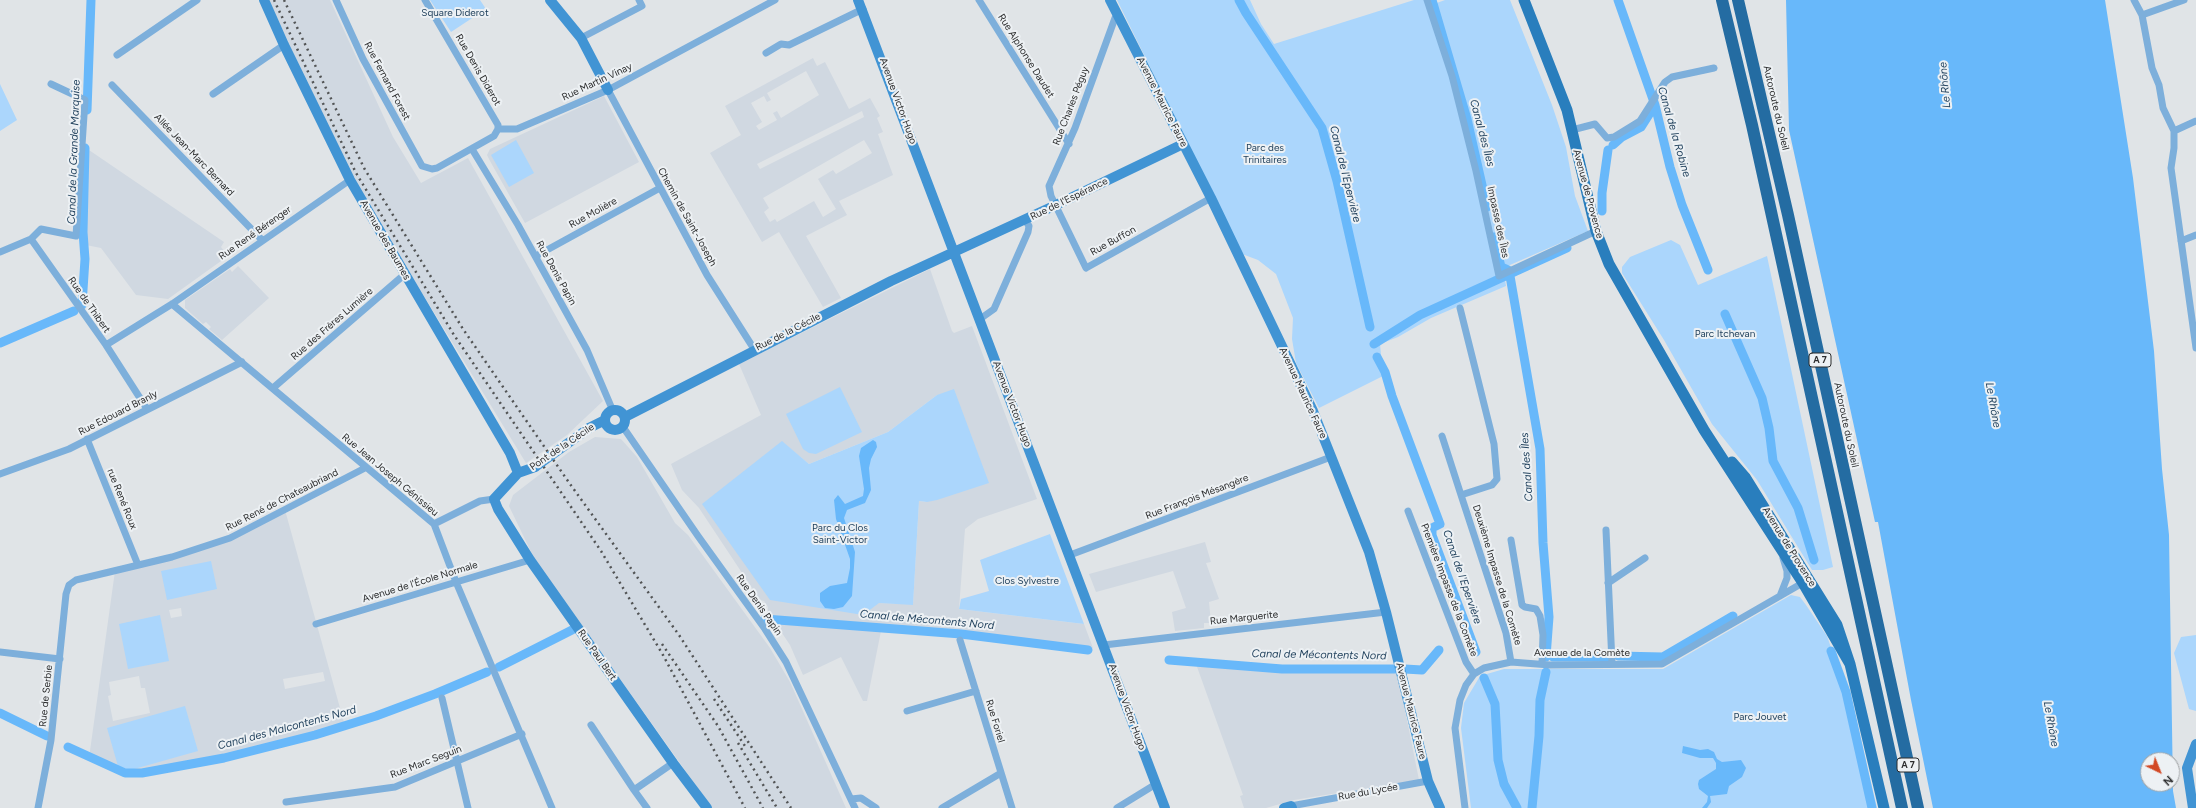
<!DOCTYPE html>
<meta charset="utf-8">
<style>
body{margin:0}
#map{position:relative;width:2196px;height:808px;overflow:hidden;background:#e0e4e7;font-family:Figtree,sans-serif}
canvas{display:block}
.north{position:absolute;left:2140px;top:752px;width:40px;height:40px;box-sizing:border-box;background:#edf1f4;border:1px solid #9fa2a4;border-radius:50%;rotate:137deg;font-size:11px;font-weight:700;line-height:16px;text-align:center;color:#2b2c2d}
.north::after{content:'';display:block;margin:auto;width:14px;height:18px;background:#d24824;clip-path:polygon(50% 0,100% 100%,50% 72%,0 100%)}
</style>
<div id="map">
<canvas width="2196" height="808"></canvas>
<div class="north">N</div>
</div>
<script>
const g = document.querySelector('canvas').getContext('2d');
g.lineJoin = 'round';
function fill(path, color) {
  g.fillStyle = color;
  g.fill(path, 'evenodd');
}
function poly(rows) {
  const path = new Path2D();
  for (const r of rows) {
    if (r.length === 3) {
      path.moveTo(r[0] + r[2], r[1]);
      path.arc(r[0], r[1], r[2], 0, 2 * Math.PI);
      continue;
    }
    path.moveTo(r[0], r[1]);
    for (let i = 2; i < r.length; i += 2) path.lineTo(r[i], r[i + 1]);
  }
  return path;
}
function stroke(path, color, width, dash) {
  g.strokeStyle = color;
  g.lineWidth = width;
  g.lineCap = dash ? 'butt' : 'round';
  g.setLineDash(dash || []);
  g.stroke(path);
}
function label(font, color, halo, rows, align = 'center') {
  g.font = font + ' Figtree,sans-serif';
  g.lineWidth = 4;
  g.setLineDash([]);
  g.textBaseline = 'middle';
  g.strokeStyle = halo;
  g.fillStyle = color;
  for (const [text, x, y, turn = 0] of rows) {
    g.save();
    g.translate(x, y);
    g.rotate((+turn || 0) * Math.PI / 180);
    g.textAlign = isNaN(turn) ? turn : align;
    if (halo) g.strokeText(text, 0, 0);
    g.fillText(text, 0, 0);
    g.restore();
  }
}
const built = poly([
 [269,0,330,0,393,137,421,183,468,158,603,401,567,435,526,463,347,170],
 [813,58,817,66,825,62,849,109,870,98,880,116,877,118,883,132,878,134,893,175,839,201,847,215,806,236,841,298,823,307,779,232,762,242,710,153,741,135,725,106],
 [806,71,819,95,781,118,777,111,773,113,777,120,759,130,756,126,762,122,751,103,764,96,767,102,771,100,767,93],
 [862,111,864,117,760,169,757,164],
 [864,140,872,153,836,174,833,170,818,179,836,209,823,217,814,201,777,222,775,219,770,222,764,212,769,208,763,198],
 [604,96,639,162,525,223,490,161,487,155,490,149],
 [86,148,224,242,221,247,228,256,168,299,136,295,101,248,86,245],
 [238,266,269,298,222,340,209,329,211,327,206,322,203,324,185,308,185,300,230,269,232,272],
 [930,269,952,331,954,333,972,326,1037,499,978,519,965,529,959,609,1084,624,1093,648,948,631,882,626,867,701,863,701,841,657,803,675,790,645,768,612,768,607,764,601,760,600,699,508,682,490,671,464,761,415,739,364],
 [937,395,927,502,919,501,913,604,879,603,782,442,809,464,888,432],
 [595,437,621,439,637,457,675,523,688,535,770,648,790,682,846,808,712,808,534,558,509,506,513,495,569,452],
 [285,510,345,726,224,758,142,773,125,773,89,758,115,571,230,538],
 [181,608,182,616,171,618,169,610],
 [323,672,325,681,285,689,283,679],
 [139,676,141,688,145,688,150,713,113,721,108,696,111,695,109,682],
 [1205,542,1211,562,1206,563,1219,599,1209,602,1211,623,1204,623,1204,628,1175,631,1172,612,1186,608,1173,571,1096,592,1089,574],
 [1196,664,1320,670,1397,670,1419,780,1294,800,1266,808,1244,808,1240,796,1243,795]
]);
const green = poly([
 [430,0,480,0,486,9,451,32],
 [1117,0,1250,0,1261,24,1274,44,1414,0,1433,0,1434,4,1445,0,1510,0,1552,105,1566,147,1575,196,1588,231,1503,268,1506,286,1431,318,1398,337,1380,344,1383,376,1319,408,1296,363,1292,339,1293,318,1276,274,1258,260,1242,254],
 [0,84,17,120,0,131],
 [516,140,534,173,509,187,491,155],
 [1671,240,1680,245,1698,285,1767,256,1833,567,1823,570,1812,570,1757,480,1712,424,1664,340,1622,273,1622,267,1630,257],
 [840,387,862,432,816,454,809,453,803,449,786,414],
 [954,389,989,483,937,500,927,502,919,501,913,605,879,603,863,615,770,600,702,504,782,441,809,464,888,432,937,395],
 [1050,534,1084,624,959,609,961,599,989,591,980,560],
 [211,561,217,589,167,600,161,571],
 [1791,595,1800,597,1806,605,1827,636,1855,717,1877,808,1471,808,1461,728,1464,703,1480,676,1504,669,1663,669],
 [160,615,169,661,128,669,119,624],
 [2196,635,2196,711,2189,709,2174,653,2181,637],
 [185,706,198,751,120,773,107,728]
]);
const water = poly([
 [1786,0,2105,0,2133,178,2154,351,2162,469,2169,535,2173,791,2176,808,1933,808,1911,700,1878,522,1875,522,1789,130],
 [2148,760,2172,760,2172,784,2148,784],
 [873,440,876,442,877,447,871,459,869,468,871,490,865,503,847,510,844,518,855,552,852,596,843,607,834,609,825,608,820,601,820,593,830,586,847,583,850,568,850,559,836,519,834,500,838,495,845,504,863,496,864,489,859,456,861,448],
 [1683,746,1700,750,1708,749,1714,752,1717,759,1722,762,1741,760,1746,768,1742,777,1729,786,1727,794,1710,796,1711,802,1707,808,1702,808,1707,802,1708,796,1699,789,1698,784,1699,780,1716,769,1716,763,1713,758,1700,758,1682,753]
]);
const canal = poly([
 [1239,0,1246,13,1322,128,1337,181,1370,327],
 [1432,0,1467,119,1487,207],
 [1618,0,1655,105,1670,167,1682,205,1708,270],
 [87,110,91,0],
 [1613,145,1622,137,1641,127,1655,105],
 [1602,211,1602,193,1608,150],
 [1494,237,1501,267,1508,270],
 [1510,276,1540,449,1543,543,1549,617,1546,657],
 [82,305,85,259,83,232,85,148],
 [1725,314,1762,398,1769,428,1773,461,1798,508,1814,560],
 [0,343,74,311],
 [1374,344,1420,315,1567,248],
 [1377,357,1385,372,1392,396,1440,524,1432,528,1432,535,1476,652],
 [765,619,961,634,1088,650],
 [1831,651,1846,692,1872,808],
 [1618,656,1663,657,1733,616],
 [1553,657,1607,657],
 [1169,660,1282,669,1396,669],
 [499,667,572,630],
 [1405,669,1422,670,1439,650],
 [1484,678,1495,704,1498,760,1504,784,1517,808],
 [0,713,47,736],
 [68,747,125,773,142,773,224,758,315,735,376,716,435,694,487,672],
 [1532,808,1539,736,1540,700,1546,672]
]);
const street = poly([
 [336,0,363,59,422,166,432,169,437,168,494,136,498,129],
 [425,0,498,125,498,129],
 [979,0,1069,144],
 [1427,0,1452,76,1476,171,1499,276,1596,231],
 [2134,0,2142,15,2152,68,2159,85,2163,108,2174,131,2174,148,2171,168,2196,348],
 [1118,15,1115,18,1075,128,1049,186,1051,196,1086,268,1211,198],
 [2142,15,2184,0],
 [581,38,642,6,639,0],
 [766,53,781,44,789,45,863,9],
 [117,55,197,0],
 [112,85,262,240],
 [608,90,707,275,754,349],
 [213,94,284,45],
 [498,129,517,129,608,90,775,0],
 [1572,130,1595,124,1607,138,1614,137,1640,121,1665,82,1672,77,1714,68],
 [2174,131,2196,121],
 [472,149,518,225,587,350,613,411],
 [31,239,41,229,76,236,85,100,51,84],
 [2181,241,2196,235],
 [0,252,31,239,106,345,147,409],
 [536,256,660,188],
 [172,304,434,524,456,582,552,808],
 [1460,308,1494,444,1497,479,1492,485,1461,495,1506,633,1511,662],
 [980,319,994,309,1028,232,1029,226,1025,220],
 [106,345,172,304,350,180],
 [273,388,405,274],
 [623,427,698,536,765,629,786,662,855,808],
 [1442,436,1461,495],
 [87,439,138,565],
 [0,474,69,449,242,362],
 [1408,511,1466,662,1474,674],
 [434,524,480,501,494,499],
 [1606,530,1612,663],
 [1511,540,1522,605,1525,607,1536,609,1540,616,1543,635,1542,664],
 [1070,555,1331,457],
 [1608,583,1645,558],
 [1780,596,1787,578,1787,571,1783,558],
 [316,624,530,560],
 [960,640,1012,808],
 [1104,645,1386,612],
 [0,652,60,659],
 [442,698,468,808],
 [907,711,976,691],
 [591,725,634,790],
 [851,799,861,798,876,808],
 [286,802,395,787,522,734],
 [1291,806,1428,781],
 [38,808,51,740,66,594,69,585,76,580,172,557,230,538,365,468],
 [647,808,634,790,673,763],
 [942,808,1001,773],
 [1117,808,1156,784],
 [1465,808,1455,728,1460,700,1466,685,1474,674,1484,668,1511,662,1550,665,1662,664,1806,581]
]);
const secondary = poly([
 [264,0,284,45,350,180,510,453,518,473],
 [550,0,581,38,608,90],
 [858,0,1165,808],
 [1110,0,1211,198,1313,411,1369,552,1386,612,1428,781,1440,808],
 [615,420,10],
 [625,417,891,281,1056,205,1183,144],
 [589,428,605,420],
 [518,473,494,499,498,509,530,560,673,763,707,808],
 [518,473,535,467],
 [1284,808,1291,806,1292,808],
 [2193,808,2187,768,2196,744]
]);
const primary = poly([
 [1524,0,1567,110,1596,231,1609,264,1704,430,1803,583,1850,664],
 [1732,462,1745,477,1837,625,1850,664,1884,808]
]);
const highway = poly([
 [1722,0,1752,125,1902,808],
 [1738,0,1788,215,1918,808]
]);
const rail = poly([
 [274,0,356,173,454,335,601,551,663,655,745,808],
 [284,0,364,168,463,329,570,484,679,635,791,808],
 [662,644,718,726,763,808],
 [714,699,745,746],
 [738,743,777,808]
]);
const secondaryBridge = poly([
 [535,467,589,428]
]);
const shields = [
 [1820,360,22],
 [1908,765,22]
];
const shieldNames = [
 ["A 7",1820,360],
 ["A 7",1908,765]
];
const parkNames = [
 ["Square Diderot",455,13],
 ["Parc des",1265,148],
 ["Trinitaires",1265,160],
 ["Parc Itchevan",1725,334],
 ["Parc du Clos",840,528],
 ["Saint-Victor",840,540],
 ["Clos Sylvestre",1027,581],
 ["Parc Jouvet",1760,717]
];
const streetNames = [
 ["Rue Alphonse Daudet",1026,56,58],
 ["Rue Denis Diderot",478,70,60],
 ["Rue Fernand Forest",387,81,62],
 ["Rue Martin Vinay",597,82,-25],
 ["Avenue Victor Hugo",898,101,70],
 ["Avenue Maurice Faure",1162,102,63],
 ["Rue Charles Péguy",1071,106,-69],
 ["Autoroute du Soleil",1776,108,77],
 ["Allée Jean-Marc Bernard",194,155,46],
 ["Avenue de Provence",1588,194,75],
 ["Rue de l'Espérance",1069,199,-26],
 ["Rue Molière",593,213,-29],
 ["Chemin de Saint-Joseph",687,217,61],
 ["Impasse des Îles",1498,222,78],
 ["Rue René Bérenger",255,233,-35],
 ["Avenue des Baumes",385,240,60],
 ["Rue Buffon",1113,241,-29],
 ["Rue Denis Papin",556,273,61],
 ["Rue de Thibert",89,305,55],
 ["Rue des Frères Lumière",332,324,-41],
 ["Rue de la Cécile",788,332,-27],
 ["Avenue Maurice Faure",1303,393,65],
 ["Avenue Victor Hugo",1012,404,69],
 ["Rue Edouard Branly",118,413,-27],
 ["Autoroute du Soleil",1846,425,78],
 ["Pont de la Cécile",562,447,-34],
 ["Rue Jean Joseph Génissieu",390,475,40],
 ["Rue François Mésangère",1197,497,-21],
 ["rue René Roux",122,499,68],
 ["Rue René de Chateaubriand",282,500,-27],
 ["Avenue de Provence",1789,547,58],
 ["Deuxième Impasse de la Comète",1497,575,73],
 ["Avenue de l'École Normale",420,582,-17],
 ["Première Impasse de la Comète",1449,590,69],
 ["Rue Denis Papin",759,605,55],
 ["Rue Marguerite",1244,618,-6],
 ["Avenue de la Comète",1582,653],
 ["Rue Paul Bert",597,655,55],
 ["Rue de Serbie",46,696,-84],
 ["Avenue Victor Hugo",1127,707,70],
 ["Avenue Maurice Faure",1411,711,76],
 ["Rue Foriel",995,721,73],
 ["Rue Marc Seguin",426,762,-21],
 ["Rue du Lycée",1368,792,-10]
];
const waterNames = [
 ["Le Rhône",1945,85,-95],
 ["Canal de la Robine",1674,132,74],
 ["Canal des Îles",1482,133,75],
 ["Canal de la Grande Marquise",74,152,-88],
 ["Canal de l'Epervière",1345,174,76],
 ["Le Rhône",1993,405,80],
 ["Canal des Îles",1527,467,-94],
 ["Canal de l'Epervière",1462,577,71],
 ["Canal de Mécontents Nord",927,620,5],
 ["Canal de Mécontents Nord",1319,655,1],
 ["Le Rhône",2051,724,80],
 ["Canal des Malcontents Nord",287,728,-15]
];
fill(built, '#d0d8e1');
fill(green, '#abd6fc');
fill(water, '#68b8fa');
stroke(canal, '#68b8fa', 9);
stroke(street, '#7dafdb', 7);
stroke(secondary, '#4194d4', 10);
stroke(primary, '#297ebd', 11);
stroke(highway, '#246ca2', 12);
stroke(rail, '#525455', 2.5, [2, 4]);
stroke(secondaryBridge, '#4194d4', 10);
for (const [x, y, w] of shields) {
  const box = new Path2D();
  box.roundRect(x - w / 2, y - 7, w, 14, 3);
  g.fillStyle = '#edf1f4';
  g.fill(box);
  stroke(box, '#2b2c2d', 1);
}
label('bold 9px', '#2b2c2d', null, shieldNames);
label('10px', '#1b3c58', '#edf1f4', parkNames);
label('10px', '#2b2c2d', '#edf1f4', streetNames);
label('italic 11px', '#1d3e5a', '#edf1f4', waterNames);
</script>
